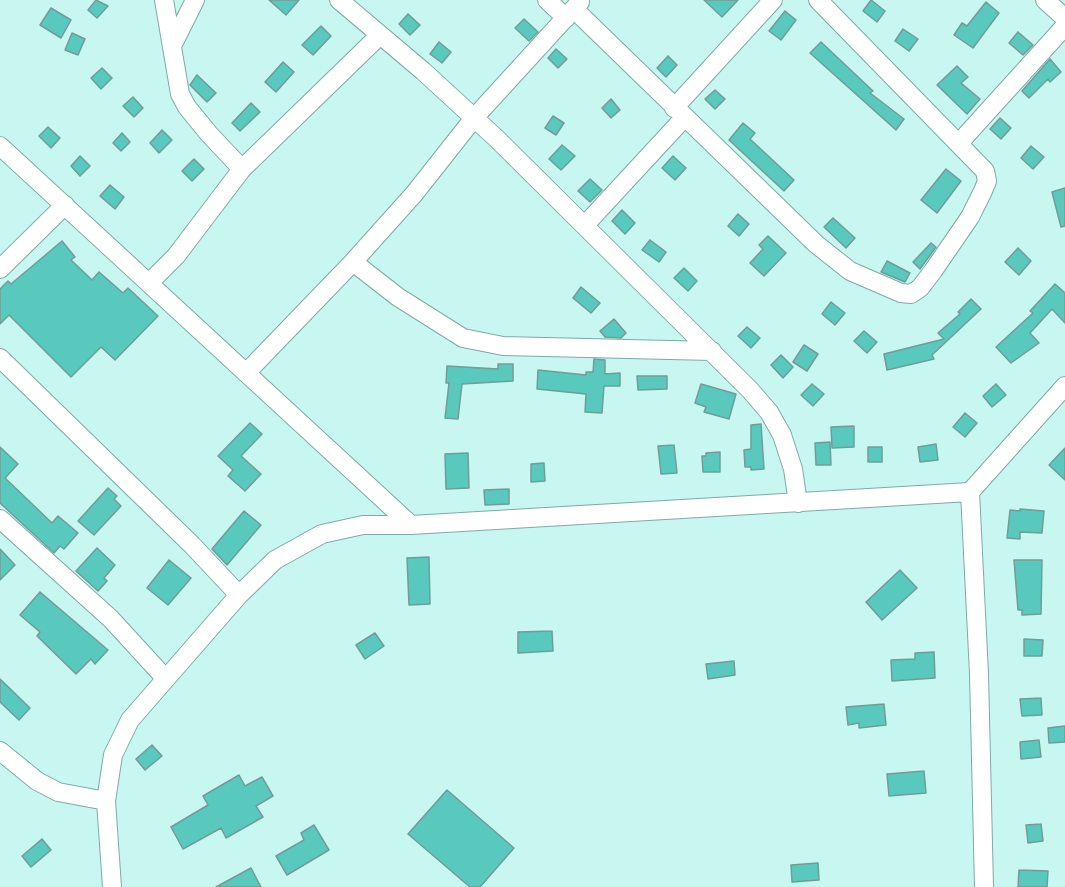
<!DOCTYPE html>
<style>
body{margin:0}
canvas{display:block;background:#c8f7f1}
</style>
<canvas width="1065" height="887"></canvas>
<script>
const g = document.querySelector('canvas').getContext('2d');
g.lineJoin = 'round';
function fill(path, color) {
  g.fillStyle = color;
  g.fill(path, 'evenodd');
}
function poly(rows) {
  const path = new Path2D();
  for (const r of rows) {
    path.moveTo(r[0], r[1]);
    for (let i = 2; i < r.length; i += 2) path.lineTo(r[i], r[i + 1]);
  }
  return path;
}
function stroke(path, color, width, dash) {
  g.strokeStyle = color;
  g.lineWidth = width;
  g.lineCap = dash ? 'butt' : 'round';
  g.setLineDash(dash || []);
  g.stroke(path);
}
const building = poly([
 [96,0,108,6,97,18,88,10,96,0],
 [269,0,299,0,286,15,269,0],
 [704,0,738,0,722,17,704,0],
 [871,0,885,11,877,22,863,11,871,0],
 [986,2,999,13,973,48,954,35,962,23,967,26,986,2],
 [51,8,71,20,61,38,40,25,51,8],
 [785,11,796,20,781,40,769,31,785,11],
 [408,14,420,25,410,35,399,24,408,14],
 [524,19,538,32,529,41,515,28,524,19],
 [321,26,331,36,313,55,302,45,321,26],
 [903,29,918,39,909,51,895,41,903,29],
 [1018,32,1033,45,1023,55,1009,43,1018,32],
 [72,33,85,39,78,55,65,50,72,33],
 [439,42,451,52,442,63,430,54,439,42],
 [821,42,873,91,870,93,904,119,896,130,810,53,821,42],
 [556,49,567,59,558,68,548,58,556,49],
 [668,56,677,65,666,77,657,68,668,56],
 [1050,59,1061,72,1050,82,1048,79,1029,98,1022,91,1050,59],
 [283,62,294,72,276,92,265,82,283,62],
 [957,66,968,77,961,83,980,99,967,114,937,85,957,66],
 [102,68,112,78,101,89,91,78,102,68],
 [197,75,216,93,207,102,190,85,197,75],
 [715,90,725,99,715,109,705,99,715,90],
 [133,97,143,108,134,117,123,106,133,97],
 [611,99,620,110,611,118,602,108,611,99],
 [251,103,260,112,240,131,232,123,251,103],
 [553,116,564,123,556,135,545,128,553,116],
 [1000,118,1011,128,1001,139,990,129,1000,118],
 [743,123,755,133,750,139,794,180,784,191,729,140,743,123],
 [48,127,60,138,51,148,39,136,48,127],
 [162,130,172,140,159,153,150,143,162,130],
 [122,133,130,142,121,151,113,143,122,133],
 [562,145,575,156,561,170,549,159,562,145],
 [1031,146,1044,157,1033,169,1021,158,1031,146],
 [80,156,90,166,80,176,71,166,80,156],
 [673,156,686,168,675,180,662,168,673,156],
 [194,159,204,169,192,181,182,171,194,159],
 [946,169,961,181,937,213,921,200,946,169],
 [590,179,602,190,590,202,578,191,590,179],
 [110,185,124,197,115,209,100,196,110,185],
 [1065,188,1065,226,1061,227,1052,192,1065,188],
 [622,210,635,223,625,234,612,221,622,210],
 [738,214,749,224,739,236,728,226,738,214],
 [833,218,855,238,846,248,824,227,833,218],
 [768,236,786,253,764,276,750,263,763,249,759,245,768,236],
 [650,240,666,252,659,262,642,250,650,240],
 [62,241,75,257,71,260,92,280,99,272,123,293,128,288,158,316,115,360,101,347,71,377,9,315,0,324,0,289,8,281,11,284,62,241],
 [931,243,936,247,920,269,913,262,931,243],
 [1018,248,1031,261,1019,275,1005,262,1018,248],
 [887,261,910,273,905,282,881,272,887,261],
 [684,268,697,281,688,291,674,278,684,268],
 [1055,284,1065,293,1065,323,1052,309,1030,333,1039,343,1011,363,996,347,1033,313,1030,311,1055,284],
 [581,287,600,303,591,313,573,298,581,287],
 [971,299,981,309,932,355,934,359,887,370,884,354,944,339,938,333,960,314,958,312,971,299],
 [831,302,845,313,835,325,822,314,831,302],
 [614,319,626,333,621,338,605,337,600,331,614,319],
 [747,327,760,338,751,348,738,336,747,327],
 [864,331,877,342,867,353,854,341,864,331],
 [804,345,818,354,807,371,793,362,804,345],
 [781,355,793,367,783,378,771,365,781,355],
 [594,359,605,360,605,374,620,373,620,386,604,386,602,413,585,412,586,394,537,389,538,370,586,375,586,372,593,372,594,359],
 [498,364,513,364,513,381,462,384,458,419,445,418,449,383,446,383,447,366,498,369,498,364],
 [637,376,667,376,667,389,638,390,637,376],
 [701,384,736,394,729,419,704,412,706,407,695,403,701,384],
 [812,384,824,394,813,406,801,395,812,384],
 [996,384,1006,395,992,407,983,396,996,384],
 [965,413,977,423,965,437,953,427,965,413],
 [250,423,262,434,241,456,261,474,245,491,228,476,233,470,218,456,250,423],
 [761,424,764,469,751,470,751,467,745,467,744,450,751,449,751,425,761,424],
 [854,426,854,447,832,448,831,427,854,426],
 [830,442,831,465,816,465,815,443,830,442],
 [936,444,938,460,920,462,918,447,936,444],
 [674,445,677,473,661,474,658,446,674,445],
 [0,447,18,464,5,478,52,523,58,516,78,533,64,549,60,546,54,553,0,503,0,447],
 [868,447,882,447,882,462,868,462,868,447],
 [1065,448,1065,480,1049,465,1065,448],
 [720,452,720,472,703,472,702,456,706,456,706,453,720,452],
 [468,453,469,488,446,489,445,454,468,453],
 [544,463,545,481,531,482,531,464,544,463],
 [108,488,117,496,114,499,121,506,94,535,78,521,108,488],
 [509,489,509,504,485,505,484,490,509,489],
 [1020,509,1044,511,1042,533,1020,532,1020,539,1007,538,1010,510,1020,511,1020,509],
 [244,511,261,525,227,565,212,549,244,511],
 [97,548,115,565,104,578,107,581,98,591,76,571,97,548],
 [0,549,15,565,0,580,0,549],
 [429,557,430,604,409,605,407,558,429,557],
 [169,560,191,578,168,605,147,588,169,560],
 [1014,560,1042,560,1041,614,1022,615,1022,610,1018,610,1014,560],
 [900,570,917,588,882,620,866,602,900,570],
 [40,592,108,650,95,664,91,659,76,674,37,636,40,632,20,615,40,592],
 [552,631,553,651,518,653,518,632,552,631],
 [375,633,384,646,365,659,356,645,375,633],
 [1024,639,1043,640,1042,656,1024,656,1024,639],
 [934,652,935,678,892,681,891,660,915,659,915,653,934,652],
 [734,661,735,675,708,679,706,664,734,661],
 [0,679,30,708,19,720,0,702,0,679],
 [1041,698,1042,715,1022,716,1020,699,1041,698],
 [884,704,886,725,859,728,859,723,848,725,846,707,884,704],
 [1065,726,1065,742,1049,743,1048,728,1065,726],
 [1039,740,1041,757,1021,759,1020,742,1039,740],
 [152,745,162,756,145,770,136,759,152,745],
 [924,771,926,793,889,796,887,774,924,771],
 [239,775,245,786,262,777,273,796,256,806,263,817,226,838,221,828,183,849,171,827,208,805,203,796,239,775],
 [447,790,514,848,480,887,470,887,408,834,447,790],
 [1041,824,1043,841,1028,843,1026,825,1041,824],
 [314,825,329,850,287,875,276,856,304,840,301,833,314,825],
 [42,839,51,850,31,867,22,856,42,839],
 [818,863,819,880,792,882,791,865,818,863],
 [251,868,261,887,216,887,251,868],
 [1019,870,1048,871,1047,887,1018,887,1019,870]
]);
const minor = poly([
 [164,0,180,94,187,107,209,134,242,169],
 [339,0,423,71,496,138,750,390,769,412,782,435,793,469,798,503],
 [547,0,566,18],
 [1045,0,1065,18],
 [574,9,816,244,850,271,901,293,911,294,920,288,933,271,970,217,983,191,987,181,985,171,818,0],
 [173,44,195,0],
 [674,108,773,0],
 [959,143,1065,26],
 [0,146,411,525],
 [585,225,684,118],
 [353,262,398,297,463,338,503,346,712,351],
 [0,269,65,205],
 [149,283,176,256,242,169,379,36],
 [0,358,192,545,239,595],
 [246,373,353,262,414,194,474,118,580,2],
 [970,492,979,674,984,887],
 [0,519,111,619,165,678],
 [0,751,37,781,58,792,106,801],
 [112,887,106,801,113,755,130,720,239,595,275,560,322,534,363,525,411,525,970,492,1065,386]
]);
fill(building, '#59c9be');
stroke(building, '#709d97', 1.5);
stroke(minor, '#7eaba6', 20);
stroke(minor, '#fff', 18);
</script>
